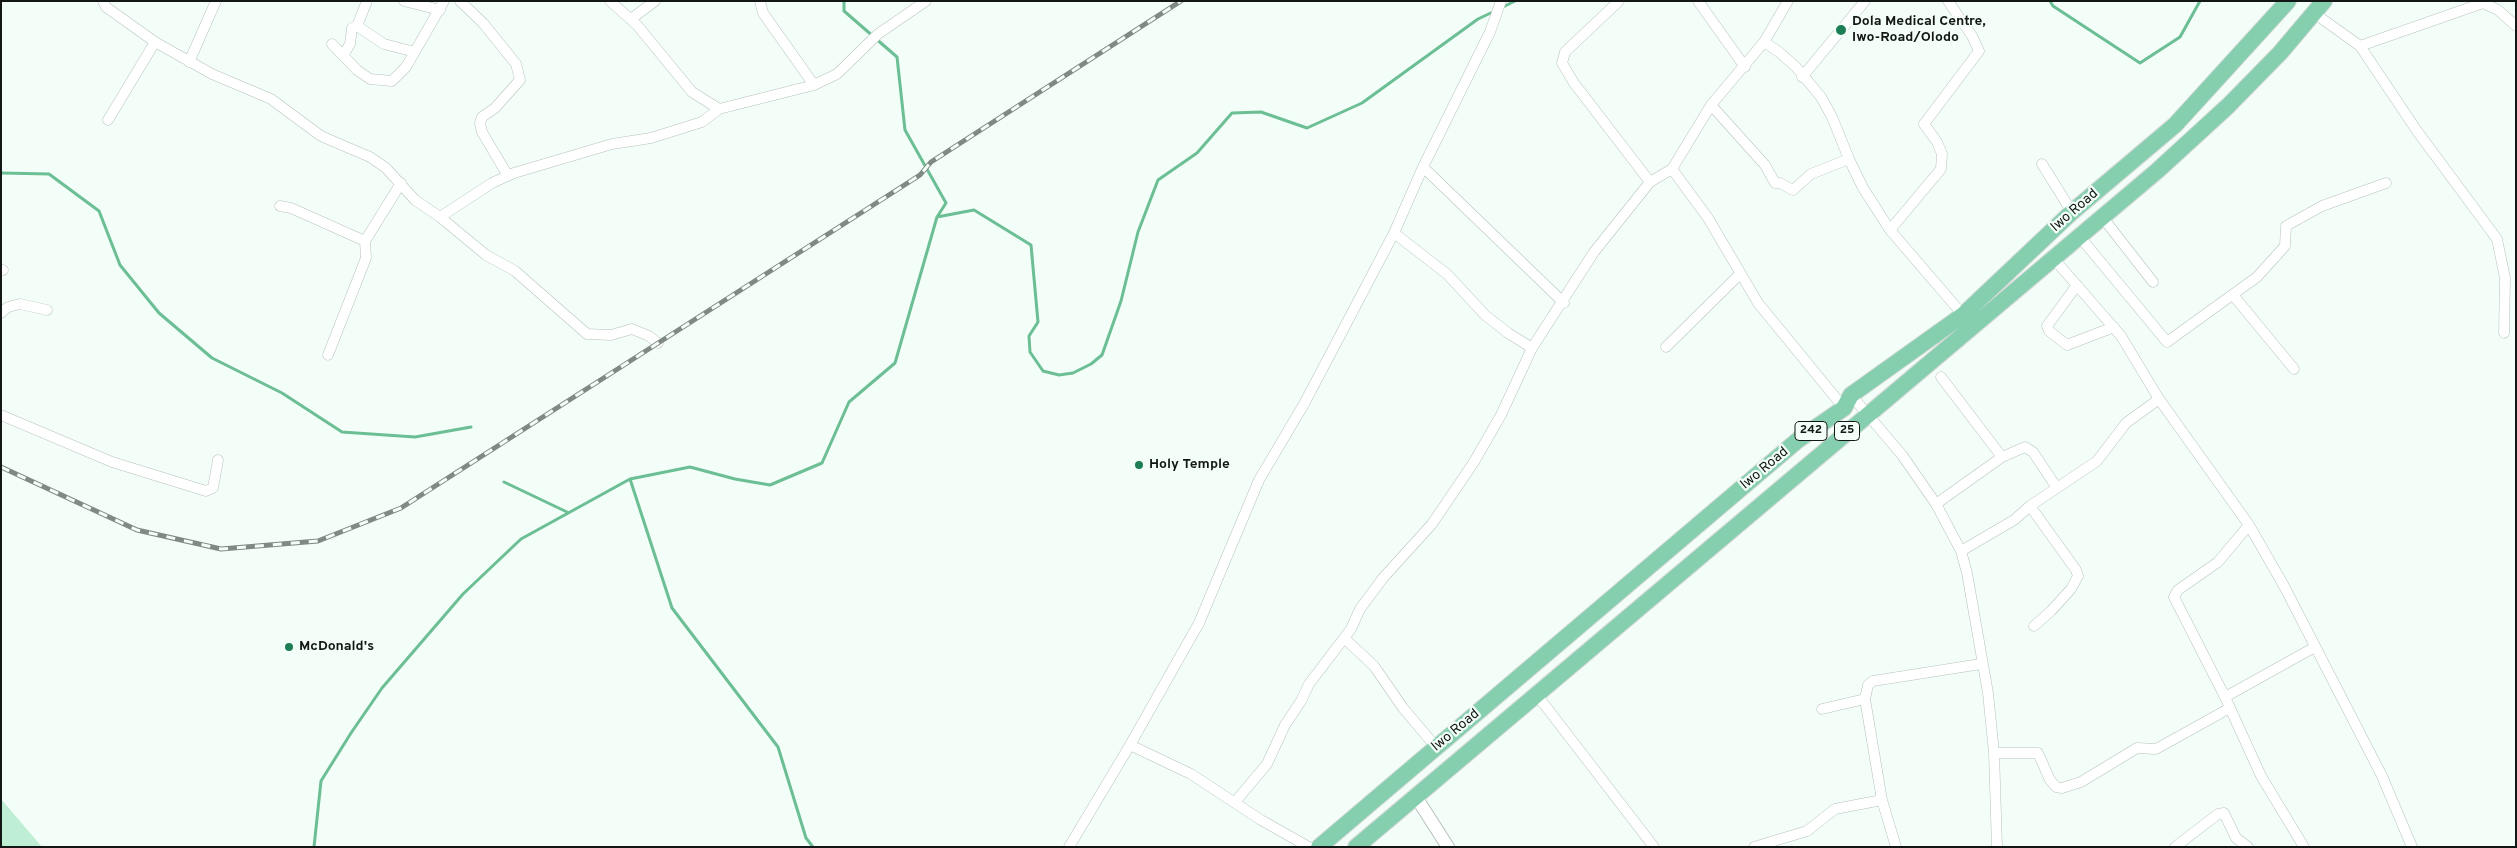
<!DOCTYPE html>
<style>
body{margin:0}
#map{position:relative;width:2517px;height:848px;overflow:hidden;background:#f2fef7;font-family:Overpass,sans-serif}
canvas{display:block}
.frame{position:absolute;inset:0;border:2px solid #131715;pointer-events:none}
</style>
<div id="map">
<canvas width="2517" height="848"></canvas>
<div class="frame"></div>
</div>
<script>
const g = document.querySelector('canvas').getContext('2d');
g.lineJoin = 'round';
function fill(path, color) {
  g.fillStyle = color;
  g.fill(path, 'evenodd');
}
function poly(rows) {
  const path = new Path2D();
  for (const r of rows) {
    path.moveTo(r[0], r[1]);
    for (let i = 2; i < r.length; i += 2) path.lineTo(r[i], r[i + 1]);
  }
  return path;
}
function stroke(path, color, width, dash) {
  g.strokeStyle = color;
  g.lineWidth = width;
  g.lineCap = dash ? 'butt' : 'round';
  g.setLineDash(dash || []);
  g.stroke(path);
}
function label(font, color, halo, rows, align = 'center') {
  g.font = font + ' Overpass,sans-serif';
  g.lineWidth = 4.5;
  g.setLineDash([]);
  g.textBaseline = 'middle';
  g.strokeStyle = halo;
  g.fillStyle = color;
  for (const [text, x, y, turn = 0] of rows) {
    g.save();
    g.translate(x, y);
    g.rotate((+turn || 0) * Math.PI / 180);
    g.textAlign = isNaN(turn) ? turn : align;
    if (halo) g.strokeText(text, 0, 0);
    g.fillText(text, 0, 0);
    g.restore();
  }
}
const green = poly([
 [1,799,42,847,1,847]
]);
const stream = poly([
 [844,1,844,11,897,57,905,130,946,203,937,217],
 [2050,1,2053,6,2140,63,2180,37,2200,1],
 [1501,8,1515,1],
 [1,173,49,174,99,211,120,265,159,313,212,358,282,393,342,432,415,437,471,427],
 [630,479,672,608,778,747,806,838,813,847],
 [504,482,567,512],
 [314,847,321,781,351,733,382,688,463,594,521,539,630,479,690,467,735,479,770,485,822,463,849,402,895,363,937,217,974,210,1031,245,1038,322,1029,336,1030,352,1043,371,1059,375,1073,373,1091,364,1102,355,1121,301,1138,232,1158,180,1197,153,1232,113,1261,112,1307,128,1362,103,1478,19,1495,11]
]);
const minor = poly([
 [103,1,106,7,155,42,212,74,271,99,321,136,370,157,386,168,415,200,440,217,486,255,515,271,587,334,611,335,632,329,649,336,658,343],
 [404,1,440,10],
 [460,1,483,23,516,64,520,80,495,108,482,117,480,123,482,132,508,176],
 [610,1,637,25,692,92,719,109],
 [760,1,763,13,814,85],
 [1619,1,1565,52,1562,63,1574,83,1650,182],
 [1698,1,1745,67],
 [2314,13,2360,46,2417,131,2497,239,2505,278,2504,333],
 [631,19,655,1],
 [357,26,384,44,415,52],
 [1764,42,1779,52,1796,67,1821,97,1832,117,1849,159,1863,188,1890,230,1963,315],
 [332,44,357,70,370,79,392,81,406,67,444,1],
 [2360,46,2483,3,2498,10,2516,26],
 [344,54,350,44,352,28,357,26,367,1],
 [189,62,216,1],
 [1802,77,1865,1],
 [1711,105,1765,165,1775,183,1780,183,1793,190,1811,174,1849,159],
 [108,120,155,42],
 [2042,164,2072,212],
 [1423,167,1564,303],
 [1672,169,1708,218,1758,303,1844,408],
 [280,206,291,208,365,241],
 [440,217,492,183,514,173,612,144,651,138,702,122,719,109,814,85,837,74,878,34,926,1],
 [2103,218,2153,282],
 [1890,230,1941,169,1942,154,1937,142,1924,124,1979,51,1972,36,1948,1],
 [1394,233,1447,274,1485,315,1508,333,1532,348],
 [2080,237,2167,342,2257,277,2285,246,2286,226,2322,206,2386,183],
 [2054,259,2121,336,2159,399,2249,525,2284,586,2382,776,2412,847],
 [1,270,3,270],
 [2077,285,2047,326,2049,331,2067,345,2114,327],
 [2233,295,2294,369],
 [1,313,8,307,20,304,47,310],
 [1666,347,1740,274],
 [328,355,366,258,365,241,401,183],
 [1941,377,2002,457],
 [1851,395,1902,455,1936,504,1961,551,1967,573,1988,693,1994,753,1997,847],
 [1,415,112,462,206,491,213,488,218,460],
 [1936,504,2002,457,2025,447,2033,452,2057,488],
 [2030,506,2076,570,2078,576,2071,589,2051,611,2034,626],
 [2249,525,2218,562,2178,590,2174,597,2225,697,2261,776,2304,847],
 [1961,551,2014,520,2030,506,2097,461,2126,423,2159,399],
 [1344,638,1374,666,1403,708,1436,747],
 [1537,695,1654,847],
 [2225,697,2315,647],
 [1865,699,1882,800,1896,847],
 [1822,709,1865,699,1868,685,1873,681,1981,664],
 [1994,753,2038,753,2050,780,2056,787,2062,788,2081,782,2137,748,2156,749,2230,708],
 [1235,802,1267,764,1285,725,1301,701,1309,684,1351,629,1360,609,1383,578,1432,524,1474,462,1501,415,1532,348,1594,252,1650,182,1672,169,1711,105,1764,42,1788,1],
 [1069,847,1130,745],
 [1309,847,1261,820,1191,774,1130,745,1199,623,1259,480,1304,404,1394,233,1423,167,1490,32,1501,1],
 [1754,847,1807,831,1835,809,1882,800],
 [2175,847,2218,814,2224,813,2236,838,2248,847]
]);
const tertiary = poly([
 [1416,797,1448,847]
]);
const primary = poly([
 [1319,847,1798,440,1844,408,1851,395,1963,315,2072,212,2175,125,2288,1],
 [1356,847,2157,171,2228,106,2280,53,2324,1]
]);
const rail = poly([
 [1,467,137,530,221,549,318,541,401,508,920,175,931,162,1181,1]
]);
const markers = [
 [1841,30,6,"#1d7e56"],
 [1139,465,5,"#1d7e56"],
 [289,647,5,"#1d7e56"]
];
const shields = [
 [1811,431,32],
 [1847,431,25]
];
const shieldNames = [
 ["242",1811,431],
 ["25",1847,431]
];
const poiNames = [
 ["Dola Medical Centre,",1852,22],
 ["Iwo-Road/Olodo",1852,38],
 ["Holy Temple",1149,465],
 ["McDonald's",299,647]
];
const streetNames = [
 ["Iwo Road",2075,211,-41],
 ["Iwo Road",1765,469,-40],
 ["Iwo Road",1456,731,-40]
];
fill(green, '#beefd4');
stroke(stream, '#6cbe95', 3);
stroke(minor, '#b6c2bb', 11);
stroke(tertiary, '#b6c2bb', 14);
stroke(primary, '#d9dada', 18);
stroke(minor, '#fff', 10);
stroke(tertiary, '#fff', 12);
stroke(primary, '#85cfaf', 16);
stroke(rail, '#818984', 5);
stroke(rail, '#f2fef7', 3, [9]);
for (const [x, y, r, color] of markers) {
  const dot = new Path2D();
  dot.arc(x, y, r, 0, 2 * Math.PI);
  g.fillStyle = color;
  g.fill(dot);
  stroke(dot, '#f2fef7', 2);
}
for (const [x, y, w] of shields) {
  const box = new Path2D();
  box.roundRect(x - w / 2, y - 9.5, w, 19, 4);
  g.fillStyle = '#f2fef7';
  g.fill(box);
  stroke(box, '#131715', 1);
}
label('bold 12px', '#131715', null, shieldNames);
label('bold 14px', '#131715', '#f2fef7', poiNames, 'left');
label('14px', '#131715', '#f2fef7', streetNames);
</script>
